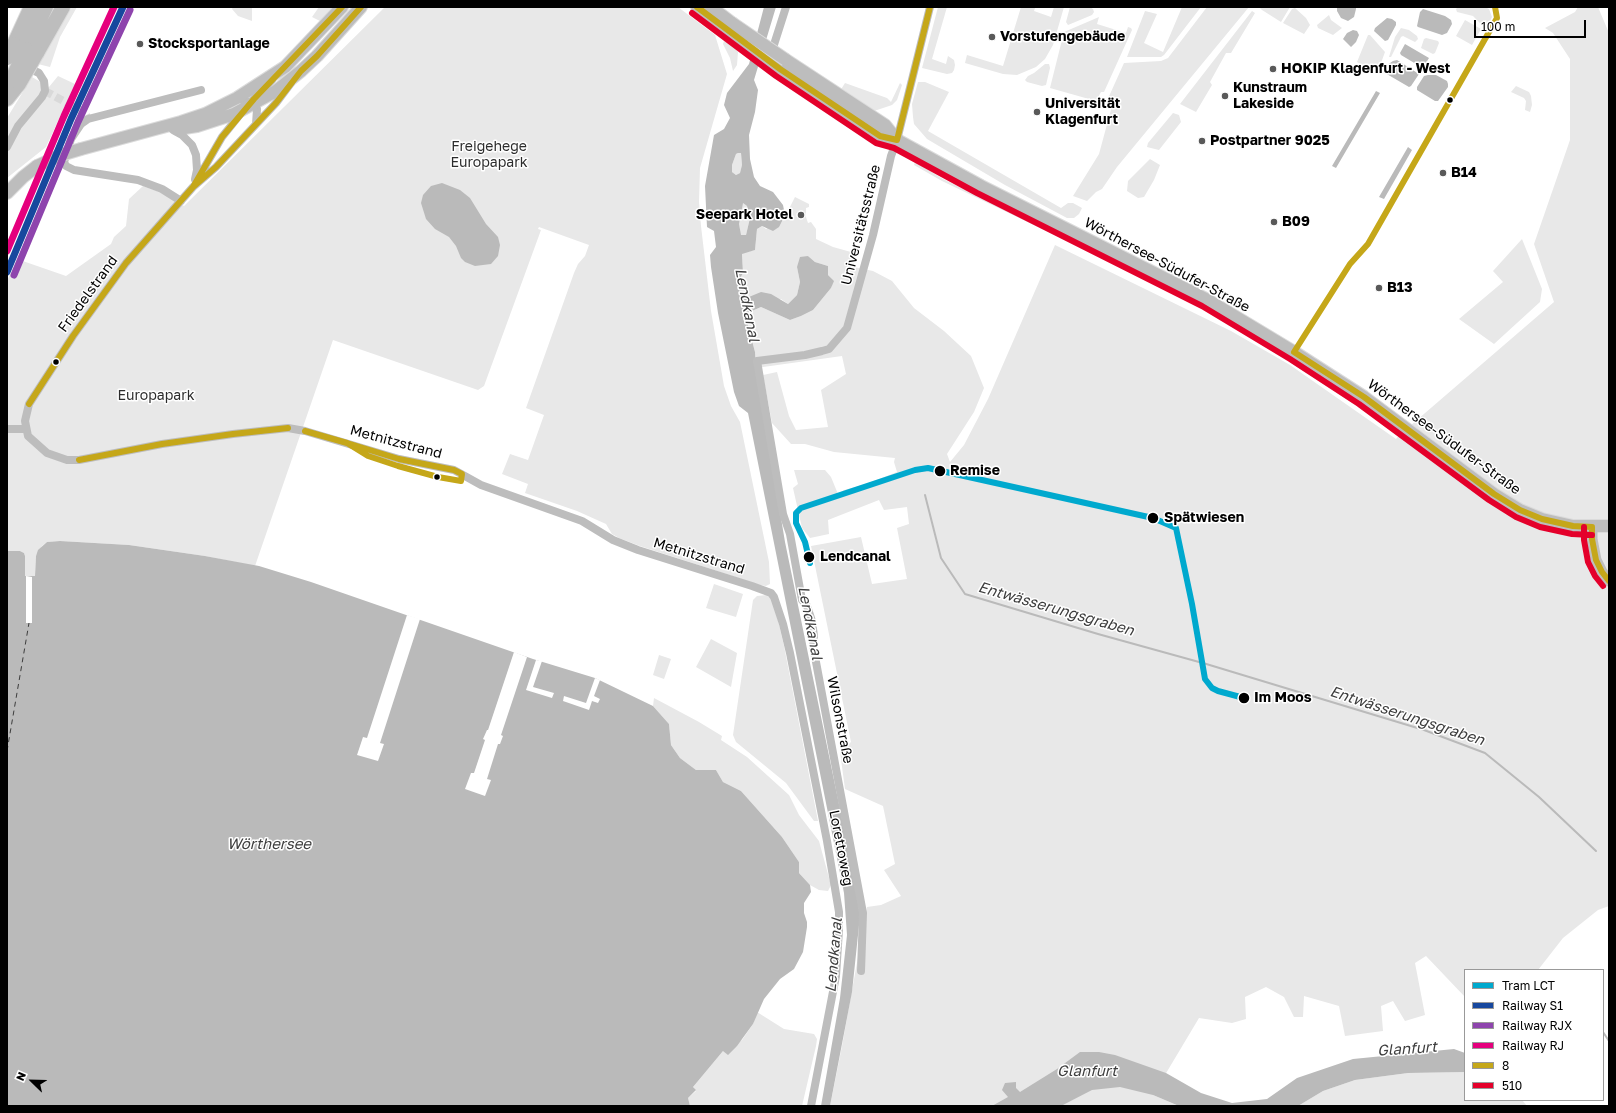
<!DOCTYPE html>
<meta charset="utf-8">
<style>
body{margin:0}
#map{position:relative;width:1616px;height:1113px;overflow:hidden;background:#fff;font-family:"Golos Text",sans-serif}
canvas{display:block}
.frame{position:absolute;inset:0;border:8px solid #000;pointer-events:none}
.legend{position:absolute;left:1464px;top:969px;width:140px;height:132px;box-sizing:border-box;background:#fff;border:1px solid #999;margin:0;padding:5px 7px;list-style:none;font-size:12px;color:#000}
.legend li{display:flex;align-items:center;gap:8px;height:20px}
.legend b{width:20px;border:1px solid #999}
.north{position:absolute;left:12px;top:1061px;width:40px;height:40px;-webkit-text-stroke:3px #fff;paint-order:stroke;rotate:293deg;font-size:11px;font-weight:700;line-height:16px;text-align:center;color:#000}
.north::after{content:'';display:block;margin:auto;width:14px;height:18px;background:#000;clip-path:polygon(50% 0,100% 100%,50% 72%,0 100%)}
.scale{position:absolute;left:1474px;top:20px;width:112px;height:18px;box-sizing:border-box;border:2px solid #000;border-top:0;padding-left:5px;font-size:12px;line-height:14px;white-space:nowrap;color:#000;-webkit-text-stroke:3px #fff;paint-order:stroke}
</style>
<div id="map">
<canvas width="1616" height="1113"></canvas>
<div class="frame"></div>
<ul class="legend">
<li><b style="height:5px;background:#00a9ce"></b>Tram LCT</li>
<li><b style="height:5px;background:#17489e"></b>Railway S1</li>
<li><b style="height:5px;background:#8e44ad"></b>Railway RJX</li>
<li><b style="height:5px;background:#e5007d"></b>Railway RJ</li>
<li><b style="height:5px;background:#c5a719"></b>8</li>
<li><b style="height:5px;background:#e4002b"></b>510</li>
</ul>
<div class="north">N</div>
<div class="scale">100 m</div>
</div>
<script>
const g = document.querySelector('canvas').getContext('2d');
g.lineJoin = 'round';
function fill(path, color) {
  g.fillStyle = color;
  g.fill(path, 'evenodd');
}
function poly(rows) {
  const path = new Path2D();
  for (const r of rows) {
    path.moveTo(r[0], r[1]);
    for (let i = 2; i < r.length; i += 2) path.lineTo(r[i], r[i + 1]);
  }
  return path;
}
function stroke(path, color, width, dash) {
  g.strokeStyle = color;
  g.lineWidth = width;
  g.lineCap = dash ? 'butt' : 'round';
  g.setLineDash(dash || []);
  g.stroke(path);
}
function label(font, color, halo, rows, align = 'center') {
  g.font = font + ' "Golos Text",sans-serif';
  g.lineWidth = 3;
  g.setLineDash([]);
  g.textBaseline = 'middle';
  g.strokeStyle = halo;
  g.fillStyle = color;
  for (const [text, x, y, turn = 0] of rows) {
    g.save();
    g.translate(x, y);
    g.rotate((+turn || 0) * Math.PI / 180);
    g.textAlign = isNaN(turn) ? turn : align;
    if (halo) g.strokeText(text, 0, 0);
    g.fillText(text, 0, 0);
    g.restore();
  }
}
const green = poly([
 [72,7,77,7,60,37,50,67,38,64],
 [233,7,252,7,252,21,238,16,232,9],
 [319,7,335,7,322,22,312,17],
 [385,7,678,7,715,35,727,74,700,168,699,202,701,226,711,311,724,386,731,406,740,422,769,562,770,584,766,586,760,585,640,546,619,538,612,534,606,524,577,511,525,493,528,484,502,474,510,454,528,460,544,415,526,408,574,273,578,264,585,256,589,245,539,227,538,229,541,230,484,386,478,390,333,340,255,566,205,556,129,545,60,541,47,542,42,546,36,556,35,577,25,576,25,556,24,553,20,551,7,551,7,281,17,259,66,276,111,244,114,237,126,226,129,199,143,186,162,193,184,206],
 [938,7,947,7,932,59,946,64,948,56,954,60,955,65,954,70,952,73,947,74,922,68],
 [1021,7,1035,8,1034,11,1051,17,1054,7,1064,7,1053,45,1045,59,1036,67,1017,75,1003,74,965,63,967,55,1003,66],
 [1070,7,1090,7,1093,9,1094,12,1092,15,1068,25,1066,22],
 [1182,7,1201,7,1164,55,1161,57,1127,57,1145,11,1157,14,1144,43,1163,52],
 [1207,7,1249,7,1117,167,1102,189,1096,192,1087,201,1073,196,1099,154,1112,106,1106,103,1124,63,1161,61,1168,58],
 [1259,7,1290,7,1281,22,1262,10],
 [1458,7,1485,7,1489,9,1492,17,1487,27,1485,28,1473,16,1457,12,1456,9],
 [1578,7,1598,7,1609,33,1609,906,1598,910,1563,938,1538,970,1465,970,1465,997,1426,956,1415,963,1425,1015,1405,1021,1393,1001,1381,1006,1383,1031,1345,1036,1339,1006,1304,996,1303,1017,1294,1017,1284,997,1266,987,1245,997,1246,1019,1232,1023,1199,1018,1153,1095,1179,1106,830,1106,842,1046,867,907,881,905,901,896,884,870,895,864,883,806,845,789,840,752,851,742,811,546,861,537,872,584,907,579,897,528,909,524,907,507,884,510,879,500,828,520,829,534,810,538,802,528,793,488,798,484,794,470,825,470,831,477,838,494,844,490,866,484,897,472,894,462,895,458,834,452,805,444,791,444,772,423,763,375,777,372,789,416,796,430,828,427,821,390,846,374,842,356,756,368,755,352,745,314,761,307,790,320,801,316,813,310,831,288,833,281,828,275,828,266,815,262,808,256,797,267,800,282,797,295,788,304,781,299,745,299,740,294,738,282,743,273,742,253,755,250,757,229,762,226,766,229,784,219,795,197,809,204,809,207,806,208,806,217,808,223,811,222,816,229,816,239,833,247,851,252,854,260,854,267,873,271,892,281,914,308,944,331,971,356,984,388,974,412,947,454,950,462,964,445,988,399,1055,245,1231,331,1290,365,1396,439,1400,434,1351,398,1295,361,1214,313,1186,298,942,181,914,165,915,162,943,179,1215,311,1298,359,1354,396,1403,432,1554,302,1534,244,1570,140,1570,59,1553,33,1545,28,1575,12],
 [1295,8,1306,18,1310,25,1304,34,1283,23,1292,9],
 [1252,11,1255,13,1231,53,1226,53,1210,82,1212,85,1196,112,1180,104],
 [1329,15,1331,20,1342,28,1333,35,1318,28,1317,25],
 [1099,17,1097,24,1126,33,1128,27,1131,28,1132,30,1104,92,1101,92,1096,101,1050,88,1064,32],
 [1465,20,1481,29,1472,45,1456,36],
 [1401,28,1409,30,1417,36,1418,39,1415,42,1403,36,1401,37,1391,57,1389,57,1395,37],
 [1368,35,1370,35,1385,52,1381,63,1372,71,1357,62],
 [1426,38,1438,41,1439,43,1435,53,1433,54,1421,48,1424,39],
 [724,41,734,46,738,52,737,65,733,71,730,58,723,44],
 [1045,64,1049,64,1050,68,1046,85,1042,86,1027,82,1025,80,1028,76,1034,73],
 [782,75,822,105,878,142,878,145,817,106],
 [58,76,75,84,46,147,7,178,7,118,32,77,49,87],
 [918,82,925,82,949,92,928,131,1061,208,1068,203,1073,203,1082,208,1079,214,1074,218,1067,218,1005,185,927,139,914,124,913,117,912,104],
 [845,83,887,98,891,102,900,83,902,85,897,100,892,105,874,111,840,91],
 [1516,86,1529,92,1531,96,1532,105,1530,112,1525,110,1526,101,1524,98,1511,92],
 [1173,113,1179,115,1181,122,1159,150,1147,147,1148,143],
 [738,153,741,153,742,165,740,173,736,175,732,172,732,165,736,154],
 [1150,159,1160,165,1154,180,1144,197,1138,198,1127,191,1128,181],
 [742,202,747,206,750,218,746,235,740,235,739,224],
 [1522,239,1542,289,1540,302,1494,344,1459,319,1503,282,1493,271],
 [714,584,743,594,736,617,706,608],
 [767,595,773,599,784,646,818,821,814,821,786,783,736,742,733,735,753,600,757,596],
 [711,639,737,653,731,687,696,667],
 [659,655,671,659,664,679,653,675],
 [654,698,699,722,722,736,721,740,747,757,789,795,799,815,819,841,831,885,828,891,819,890,810,885,799,873,799,862,782,837,741,791,723,782,716,770,696,770,680,758,671,745,669,724,653,706],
 [757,1012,784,1029,814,1034,817,1039,816,1046,802,1106,690,1106,688,1098,696,1091,693,1087,723,1051,742,1040,753,1024],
 [1462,1072,1465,1072,1465,1100,1522,1100,1527,1106,1298,1106,1323,1091,1355,1080,1408,1073]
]);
const water = poly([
 [764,7,776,7,754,80,758,90,755,112,749,135,750,159,754,177,760,186,773,192,783,205,785,215,779,227,773,231,762,226,757,229,755,250,742,254,743,273,738,282,740,294,744,299,761,292,771,294,788,304,797,295,800,282,797,267,800,257,808,256,815,262,828,266,828,275,834,281,831,288,813,310,801,316,790,320,761,307,745,314,755,352,756,368,785,542,854,877,860,916,852,992,830,1106,821,1106,840,998,847,935,844,893,748,413,739,406,734,392,718,313,711,267,710,255,716,247,714,231,707,227,705,186,714,135,724,129,730,118,724,105,727,93,749,64],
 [738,153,741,153,742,165,740,173,736,175,732,172,732,165,736,154],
 [743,203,747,206,750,218,746,235,741,235,739,224],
 [1337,7,1356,7,1356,9,1354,17,1348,21,1341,18,1337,11],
 [1423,9,1445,16,1451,20,1452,24,1447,33,1442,35,1418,27,1417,26,1420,12],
 [1387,18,1392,19,1396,22,1396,25,1388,40,1385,41,1374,31,1375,28],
 [1353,30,1357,31,1359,35,1356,42,1351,47,1343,39,1347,33],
 [1405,44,1429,58,1424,66,1421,67,1401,55,1400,53],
 [1397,60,1419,74,1411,86,1409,87,1385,73,1384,71,1387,65,1393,61],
 [1428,75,1436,75,1447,81,1448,84,1448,87,1438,101,1435,101,1417,90,1417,87,1424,76],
 [1376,91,1380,93,1336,168,1332,166],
 [1408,147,1412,150,1384,199,1379,197],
 [442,183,460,190,470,198,486,224,498,237,500,245,498,256,491,264,475,266,465,262,461,258,456,246,449,237,435,229,426,219,421,203,423,195,431,186],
 [60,541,129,545,205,556,259,566,311,582,533,659,595,678,653,706,669,724,671,745,680,758,696,770,716,770,723,782,741,791,782,837,799,862,799,873,810,885,811,892,804,903,804,913,807,922,807,927,803,952,794,969,780,979,764,999,753,1024,737,1046,728,1055,723,1051,693,1087,696,1090,688,1098,690,1106,7,1106,7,551,20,551,24,553,25,556,25,576,35,576,36,556,38,550,47,542],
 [1454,1049,1465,1053,1465,1072,1408,1073,1355,1080,1323,1091,1298,1106,1179,1106,1153,1095,1120,1087,1092,1090,1061,1106,992,1106,1008,1097,1002,1090,1005,1083,1016,1082,1016,1088,1020,1092,1057,1069,1080,1052,1099,1052,1115,1055,1166,1073,1201,1093,1232,1103,1267,1099,1297,1078,1353,1059]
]);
const pier = poly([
 [26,576,32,577,32,623,26,623],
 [407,615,420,619,380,743,384,744,378,761,357,755,363,737,367,738],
 [514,652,527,657,501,735,503,736,500,744,498,744,487,779,491,780,485,796,465,789,471,773,474,773,485,740,483,739,487,730,488,730],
 [536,660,542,661,533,687,554,693,552,698,526,690],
 [595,678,600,680,594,696,600,699,598,703,592,701,589,710,563,701,564,696,586,703]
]);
const stream = poly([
 [925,495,941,558,965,594,1098,634,1199,662],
 [1203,663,1424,730,1485,753,1539,797,1596,851],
 [1603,1032,1609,1041]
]);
const ferry = poly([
 [7,751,29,623]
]);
const minorTunnel = poly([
 [45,91,80,110,85,113,88,119]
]);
const minor = poly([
 [771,54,786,7],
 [291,83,276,103,216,167,193,187,126,263,73,336,29,404,25,421,28,436,47,453,67,460,79,460,162,444,233,434,288,428,305,431,399,459,454,470,481,485,582,521,613,540,638,550,752,586,771,593,774,597,783,624,790,653,827,841,839,912,839,930,836,976,811,1106],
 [237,98,254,104,257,109,256,124],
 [252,101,272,80],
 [173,130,182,135,192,145,196,155,197,170,195,179],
 [7,147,18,126,42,97,45,91,44,81,39,73,26,67],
 [196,182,222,137,242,112],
 [181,201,162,189,138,180,74,170,66,166,64,162,71,139,81,124,88,119,201,90],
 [7,429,26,429],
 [861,971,863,913,813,646,814,636,812,621,807,606,802,600,790,534,783,514,757,361,805,355,822,351,829,349,847,328,873,235,891,156,897,140,930,7]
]);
const secondary = poly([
 [1592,527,1592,539,1596,560,1602,572,1609,581]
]);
const primary = poly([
 [697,7,780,69,880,136,897,140,981,186,1206,299,1294,352,1364,397,1494,494,1520,510,1542,519,1573,526,1609,526],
 [711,7,732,23],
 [786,60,885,125,897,140],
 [178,129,197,126,234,114,276,91,301,71,317,56,361,7],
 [81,149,181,122,205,114,237,98,285,67,342,7],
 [7,193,23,177,37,166]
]);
const motorway = poly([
 [14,44,31,7],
 [26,49,46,7],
 [37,53,63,7],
 [7,99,19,84]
]);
const primaryBridge = poly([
 [732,23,786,60],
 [37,166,61,155,81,149]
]);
const motorwayBridge = poly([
 [7,58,14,44],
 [11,81,26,49],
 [19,84,37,53]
]);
const bus1 = poly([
 [697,7,780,69,880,136,897,140],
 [897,140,930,7],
 [193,187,222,137,254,99,342,7],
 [193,187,216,167,276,103,301,71,317,56,361,7],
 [126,263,193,187],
 [126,263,193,187],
 [73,336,126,263],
 [1294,352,1350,264,1368,244,1497,18,1495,7],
 [1294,352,1364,397,1494,494,1520,510,1542,519,1573,526,1592,527],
 [29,404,73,336],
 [29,404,73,336],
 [305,431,347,443],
 [305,431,347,443],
 [233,434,288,428],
 [347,443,399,459,454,470,462,474,461,481,438,477,398,466,368,456,347,443],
 [162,444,233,434],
 [162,444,233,434],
 [79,460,162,444],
 [79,460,162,444],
 [1592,527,1592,539,1596,560,1602,572,1609,581]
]);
const bus2 = poly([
 [692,13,776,76,876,143,894,148,977,193,1202,306,1290,359,1359,404,1489,500,1516,517,1540,527,1572,534,1592,535],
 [1584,527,1584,540,1588,562,1595,576,1603,586]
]);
const rail1 = poly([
 [7,272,71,119,123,7]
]);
const rail2 = poly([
 [14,275,78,122,130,10]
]);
const rail3 = poly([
 [7,251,64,116,114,7]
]);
const tram1 = poly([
 [810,563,805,542,796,523,796,513,801,508,915,470,928,468,1153,518,1176,528,1192,604,1205,679,1212,688,1218,691,1244,698]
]);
const markers = [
 [992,37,4,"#595959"],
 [140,44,4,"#595959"],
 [1273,69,4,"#595959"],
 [1225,96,4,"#595959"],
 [1450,100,3.5,"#000"],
 [1037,112,4,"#595959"],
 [1202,141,4,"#595959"],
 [1443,173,4,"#595959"],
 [801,215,4,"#595959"],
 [1274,222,4,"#595959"],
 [1379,288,4,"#595959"],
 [56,362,3.5,"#000"],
 [940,471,6,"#000"],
 [437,477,3.5,"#000"],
 [1153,518,6,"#000"],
 [809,557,6,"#000"],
 [1244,698,6,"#000"]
];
const poiNames = [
 ["Vorstufengebäude",1000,37],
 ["Stocksportanlage",148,44],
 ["HOKIP Klagenfurt - West",1281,69],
 ["Kunstraum",1233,88],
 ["Lakeside",1233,104],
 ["Universität",1045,104],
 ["Klagenfurt",1045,120],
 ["Postpartner 9025",1210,141],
 ["B14",1451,173],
 ["Seepark Hotel",793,215,"right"],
 ["B09",1282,222],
 ["B13",1387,288]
];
const parkNames = [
 ["Freigehege",489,147],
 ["Europapark",489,163],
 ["Europapark",156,396]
];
const streetNames = [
 ["Universitätsstraße",861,225,-76],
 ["Wörthersee-Südufer-Straße",1167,265,28],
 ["Friedelstrand",88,294,-54],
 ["Wörthersee-Südufer-Straße",1444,437,36],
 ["Metnitzstrand",396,442,15],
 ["Metnitzstrand",699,556,17],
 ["Wilsonstraße",840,720,79],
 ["Lorettoweg",841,848,79]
];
const stopNames = [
 ["Remise",950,471],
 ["Spätwiesen",1164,518],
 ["Lendcanal",820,557],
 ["Im Moos",1254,698]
];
const waterNames = [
 ["Lendkanal",747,305,79],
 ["Entwässerungsgraben",1056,609,16],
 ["Lendkanal",810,623,79],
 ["Entwässerungsgraben",1407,716,18],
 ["Wörthersee",269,844],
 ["Lendkanal",834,955,-85],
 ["Glanfurt",1407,1049,-4],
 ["Glanfurt",1087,1071]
];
fill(green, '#e8e8e8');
fill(water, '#bababa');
fill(pier, '#fff');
stroke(stream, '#bababa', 2);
stroke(ferry, '#3d3d3d', 1, [5, 4]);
stroke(minorTunnel, '#d9d9d9', 8, [8, 4]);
stroke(primary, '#dbdbdb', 14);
stroke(motorway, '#dbdbdb', 16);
stroke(minor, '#bdbdbd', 8);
stroke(secondary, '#bfbfbf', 11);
stroke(primary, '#bdbdbd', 12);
stroke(motorway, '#bdbdbd', 14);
stroke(primaryBridge, '#dbdbdb', 14, []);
stroke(motorwayBridge, '#dbdbdb', 16, []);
stroke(primaryBridge, '#bdbdbd', 12);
stroke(motorwayBridge, '#bdbdbd', 14);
stroke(bus1, '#c5a719', 6);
stroke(bus2, '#e4002b', 6);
stroke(rail1, '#17489e', 7);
stroke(rail2, '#8e44ad', 7);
stroke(rail3, '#e5007d', 7);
stroke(tram1, '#00a9ce', 6);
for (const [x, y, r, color] of markers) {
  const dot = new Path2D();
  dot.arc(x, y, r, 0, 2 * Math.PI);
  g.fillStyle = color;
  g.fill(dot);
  stroke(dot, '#fff', 1.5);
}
label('bold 14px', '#000', '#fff', poiNames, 'left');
label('14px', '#2c2c2c', '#fff', parkNames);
label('14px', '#000', '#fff', streetNames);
label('bold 14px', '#000', '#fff', stopNames, 'left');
label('italic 15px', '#3d3d3d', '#fff', waterNames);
</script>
